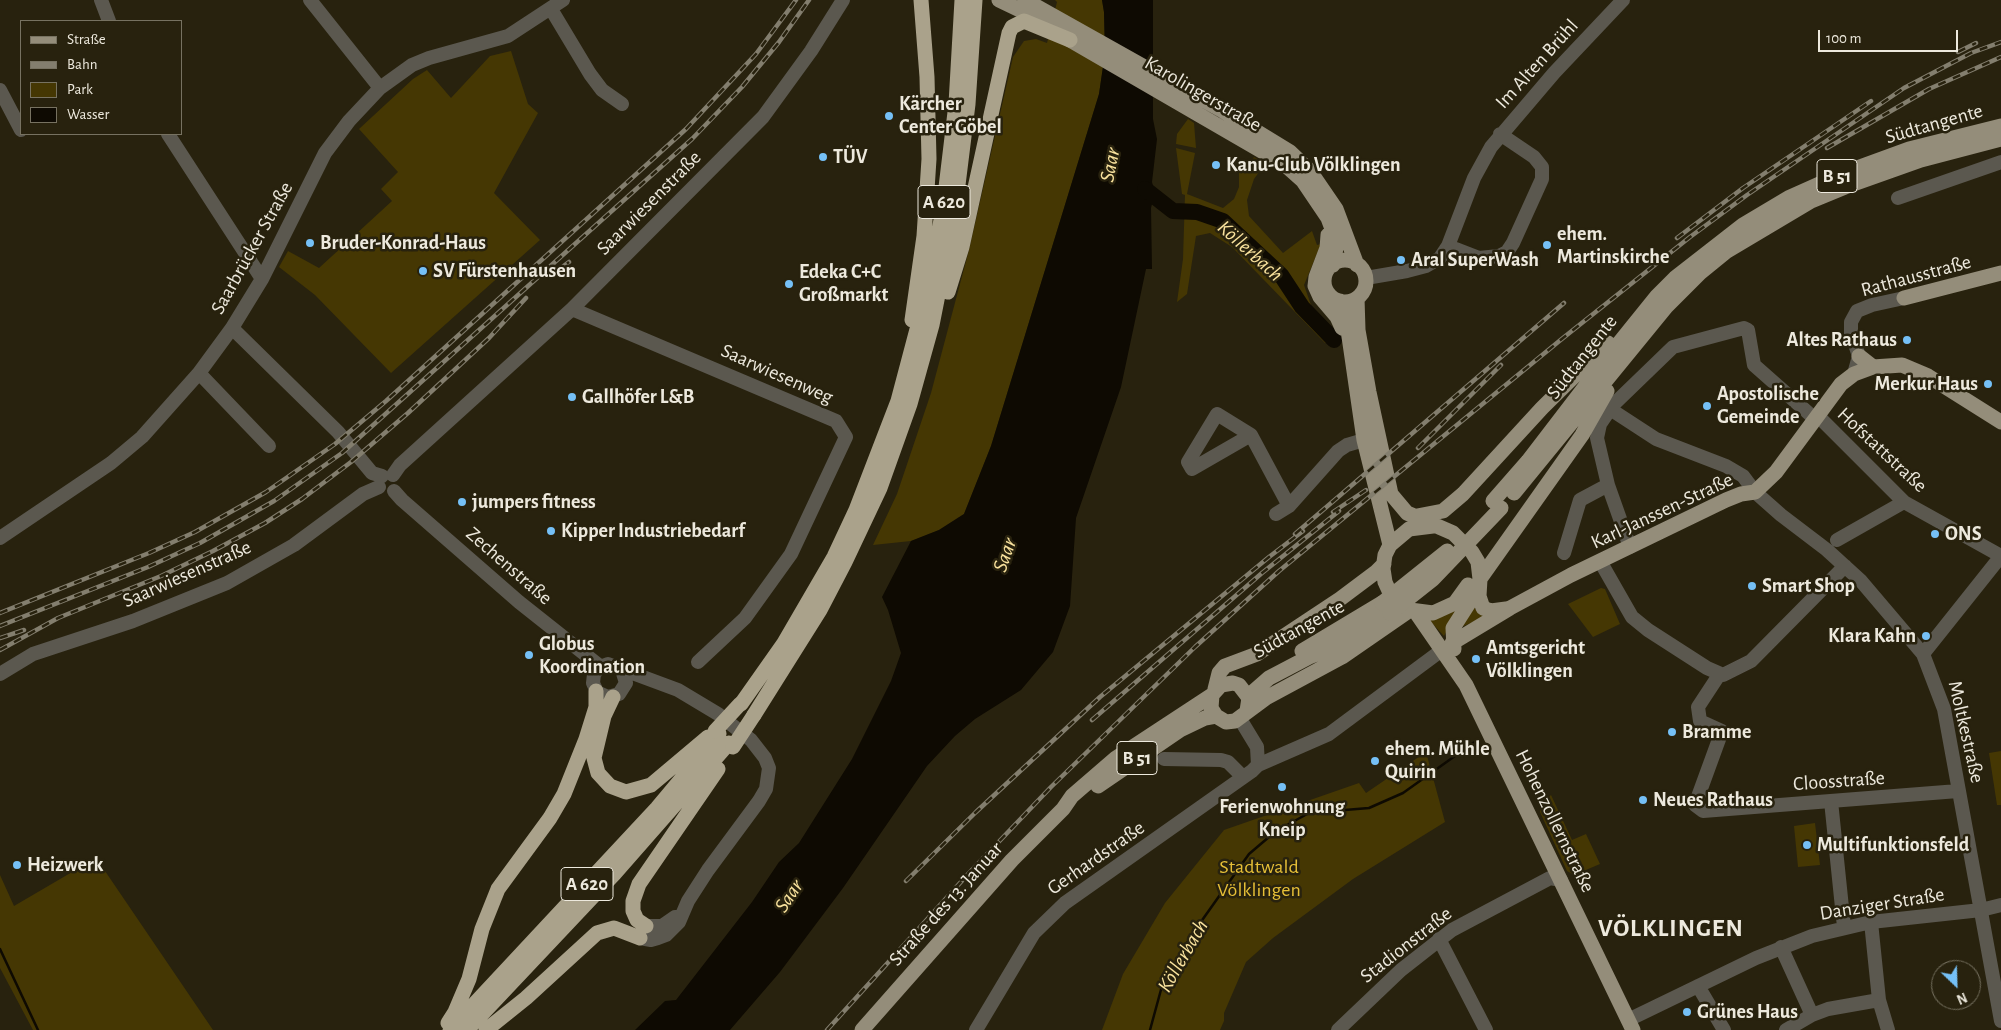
<!DOCTYPE html>
<meta charset="utf-8">
<style>
body{margin:0}
#map{position:relative;width:2001px;height:1030px;overflow:hidden;background:#28220e;font-family:"Alegreya Sans",sans-serif}
canvas{display:block}
.legend{position:absolute;left:20px;top:20px;width:162px;height:115px;box-sizing:border-box;background:#28220e;border:1px solid #777261;margin:0;padding:6px 9px;list-style:none;font-size:15px;color:#ede9dd}
.legend li{display:flex;align-items:center;gap:10px;height:25px}
.legend b{width:25px;border:1px solid #777261}
.north{position:absolute;left:1931px;top:960px;width:50px;height:50px;box-sizing:border-box;background:#28220e;border:1px solid #777261;border-radius:50%;rotate:156deg;font-size:14px;font-weight:700;line-height:20px;text-align:center;color:#ede9dd}
.north::after{content:'';display:block;margin:auto;width:18px;height:22px;background:#75c0f6;clip-path:polygon(50% 0,100% 100%,50% 72%,0 100%)}
.scale{position:absolute;left:1818px;top:30px;width:140px;height:22px;box-sizing:border-box;border:2px solid #ede9dd;border-top:0;padding-left:6px;font-size:15px;line-height:18px;white-space:nowrap;color:#ede9dd;-webkit-text-stroke:4px #28220e;paint-order:stroke}
</style>
<div id="map">
<canvas width="2001" height="1030"></canvas>
<ul class="legend">
<li><b style="height:6px;background:#948d7a"></b>Straße</li>
<li><b style="height:6px;background:#837e6e"></b>Bahn</li>
<li><b style="height:14px;background:#453703"></b>Park</li>
<li><b style="height:14px;background:#0e0a02"></b>Wasser</li>
</ul>
<div class="north">N</div>
<div class="scale">100 m</div>
</div>
<script>
const g = document.querySelector('canvas').getContext('2d');
g.lineJoin = 'round';
function fill(path, color) {
  g.fillStyle = color;
  g.fill(path, 'evenodd');
}
function poly(rows) {
  const path = new Path2D();
  for (const r of rows) {
    if (r.length === 3) {
      path.moveTo(r[0] + r[2], r[1]);
      path.arc(r[0], r[1], r[2], 0, 2 * Math.PI);
      continue;
    }
    path.moveTo(r[0], r[1]);
    for (let i = 2; i < r.length; i += 2) path.lineTo(r[i], r[i + 1]);
  }
  return path;
}
function stroke(path, color, width, dash) {
  g.strokeStyle = color;
  g.lineWidth = width;
  g.lineCap = dash ? 'butt' : 'round';
  g.setLineDash(dash || []);
  g.stroke(path);
}
function label(font, color, halo, rows, align = 'center') {
  g.font = font + ' "Alegreya Sans",sans-serif';
  g.lineWidth = 5;
  g.setLineDash([]);
  g.textBaseline = 'middle';
  g.strokeStyle = halo;
  g.fillStyle = color;
  for (const [text, x, y, turn = 0] of rows) {
    g.save();
    g.translate(x, y);
    g.rotate((+turn || 0) * Math.PI / 180);
    g.textAlign = isNaN(turn) ? turn : align;
    if (halo) g.strokeText(text, 0, 0);
    g.fillText(text, 0, 0);
    g.restore();
  }
}
const green = poly([
 [1055,0,1102,0,1104,12,1105,53,1099,94,991,446,964,514,939,530,911,541,873,545,897,494,931,393,969,250,1013,57,1024,41,1036,39,1047,43,1057,2],
 [511,51,528,104,538,113,494,193,540,240,391,373,315,295,279,267,288,251,319,268,392,201,381,189,398,172,359,129,413,79,427,70,451,98,490,56],
 [1188,119,1194,123,1196,148,1176,144,1177,134],
 [1176,148,1195,153,1187,194,1223,208,1234,199,1239,187,1239,165,1246,168,1254,157,1265,164,1254,179,1247,200,1249,216,1283,253,1312,231,1317,245,1321,244,1304,285,1312,308,1333,330,1335,342,1325,343,1232,247,1210,233,1196,236,1187,294,1177,302,1183,259,1185,195,1182,194],
 [1601,588,1605,589,1620,624,1593,637,1568,604],
 [1473,604,1476,610,1486,617,1461,627],
 [1459,609,1444,636,1429,620],
 [2001,751,2001,805,1997,805,1989,753],
 [1426,752,1445,822,1353,879,1273,938,1246,962,1224,1013,1224,1021,1220,1030,1102,1030,1123,974,1165,903,1224,830,1359,783,1366,793],
 [1551,795,1572,840,1586,834,1600,864,1574,875,1567,871,1540,812,1542,804],
 [1815,823,1820,865,1798,867,1794,826],
 [96,858,105,871,213,1030,33,1030,0,968,0,875,14,906]
]);
const water = poly([
 [1102,0,1153,0,1153,119,1157,139,1152,182,1154,190,1162,196,1162,202,1152,204,1151,208,1152,269,1146,269,1121,387,1076,518,1070,606,1053,652,1021,690,975,719,955,736,927,766,843,888,780,972,730,1030,635,1030,665,1001,676,1000,752,902,779,862,799,843,852,759,891,681,901,653,888,610,882,597,911,541,939,530,964,514,991,446,1099,94,1105,53,1104,12]
]);
const stream = poly([
 [0,949,38,1030],
 [1150,1030,1162,986,1193,933,1249,854,1276,831,1309,813,1369,808,1403,793,1476,741]
]);
const river = poly([
 [1145,189,1173,211,1197,212,1223,221,1281,275,1302,307,1334,340]
]);
const minor = poly([
 [101,0,109,21],
 [310,0,380,88],
 [551,9,590,74,602,90,622,104],
 [0,90,21,130],
 [168,134,262,279],
 [1898,198,2001,162],
 [1448,246,1479,258,1499,256,1507,252,1513,243,1542,179,1542,167,1534,157,1500,134],
 [1366,278,1407,271,1426,266,1440,258,1448,246,1474,178,1491,147,1554,73,1623,0],
 [572,309,836,421,846,437,791,554,745,618,698,662],
 [232,328,338,432,372,473,382,476],
 [199,373,269,446],
 [1854,374,1859,356,1851,333,1851,322,1857,311,1872,305,1904,298],
 [1610,409,1656,439,1726,466,1743,476,1755,492,1781,515,1827,550,1861,581,1923,654,1944,709,2001,1021],
 [1817,415,1904,502,2001,556],
 [1251,435,1192,469,1188,462,1217,414,1251,435,1289,506],
 [393,475,400,465,572,309,763,117,811,51,843,0],
 [394,491,402,500,519,602,601,667],
 [1276,514,1289,506,1338,451,1347,445,1364,440],
 [0,538,111,463,142,437,199,373,232,328,262,279,325,153,349,121,380,88,412,65,429,58,508,36,563,0],
 [1837,540,1904,502],
 [1630,547,1608,485,1597,438,1600,424,1613,405,1673,347,1744,328,1748,330,1754,365,1814,418],
 [1564,553,1580,500,1608,485],
 [1600,561,1632,617,1648,630,1707,668,1723,675,1751,661,1845,566],
 [1923,654,2001,556],
 [622,670,626,683,619,694,608,697,597,692,593,683,594,674,600,667,608,664,678,690,718,714,751,740,765,758,769,768,766,789,759,801,708,870,688,901,679,922,666,935,658,938,651,940,640,938],
 [0,674,33,654,133,621,227,583,294,545,363,494,379,487],
 [1719,675,1698,707,1700,721,1722,731,1695,805,1703,811,1958,791],
 [1240,719,1257,747,1258,765],
 [1164,759,1221,760,1228,762,1243,777],
 [1831,801,1844,927],
 [1871,922,1879,1000,1888,1030],
 [646,926,662,926,675,917],
 [1439,939,1486,1030],
 [1781,947,1812,1015],
 [1698,986,1724,1030],
 [1628,1020,1756,958,1812,936,1871,922,1981,910,2001,905],
 [976,1030,1034,933,1065,903,1252,771,1258,765,1329,734,1442,650],
 [1338,1030,1401,970,1452,930,1550,878,1561,880],
 [1786,1030,1812,1015,1828,1009,1879,1000]
]);
const major = poly([
 [999,0,1047,23,1070,40,1284,164,1303,181,1328,218,1337,242,1333,265],
 [1025,0,1223,111,1290,152,1310,171,1336,209,1357,265],
 [1328,235,1327,248,1316,277,1315,286,1320,297,1337,317,1342,328],
 [1345,281,21],
 [1357,298,1358,330,1369,392,1391,494,1407,513,1453,533,1472,552,1478,562,1480,579,1476,592,1453,628,1454,649],
 [1904,298,2001,273],
 [1340,301,1346,316,1364,440,1390,545],
 [1859,356,1873,367],
 [1514,493,1666,307,1700,273,1727,251,1811,201,1845,187,1921,160,2001,139],
 [1493,501,1528,461,1607,358,1657,296,1675,278,1743,225,1790,197,1846,172,1909,149,2001,126],
 [1417,516,1443,511,1463,494,1542,408,1608,343],
 [1433,526,1409,529,1390,545,1385,555,1383,569,1385,582,1390,593,1402,605,1410,610,1433,613,1455,603,1468,585],
 [1506,609,1491,611,1483,608,1479,596,1480,579,1582,435,1607,391],
 [1415,611,1466,685,1633,1030],
 [1452,643,1510,608,1571,575,1726,500,1741,494,1755,492,1776,472,1841,384,1854,374,1873,367,1902,365,1928,376,2001,422],
 [1302,651,1382,603],
 [1215,689,1219,673,1225,666,1257,654,1340,599,1376,572,1384,564],
 [1249,702,1253,692,1269,678,1309,657,1339,645,1390,613],
 [1247,711,1249,698,1239,685,1233,683,1221,685,1212,695,1211,708,1216,716,1226,722,1235,721,1266,698,1342,657,1410,610],
 [1098,786,1180,730,1205,718,1216,716],
 [862,1030,1012,860,1063,809,1072,796,1116,758,1212,695]
]);
const highway = poly([
 [948,292,962,247,1009,33,1012,27,1024,21,1070,40],
 [912,320,924,236,929,159,927,77,921,0],
 [613,697,604,716,594,758,598,773,610,786,626,792,651,785,708,737],
 [741,704,784,643,834,557,856,510,898,401,929,284,944,204,956,104,962,0],
 [754,715,820,610,845,562,880,488,910,404,932,325,955,209,968,104,975,0],
 [646,926,637,920,633,911,633,901,639,884,718,769],
 [448,1023,455,1012,469,979,482,929,498,889,550,818,564,794,586,739,596,707,596,691],
 [450,1030,657,808,719,734],
 [467,1030,615,873,729,743],
 [486,1030,526,998,597,933,614,928,640,938]
]);
const rail = poly([
 [1958,52,1976,43],
 [1827,148,1929,89,2001,57],
 [1677,238,1743,188,1871,101],
 [554,273,569,262],
 [1418,448,1501,365],
 [1333,512,1366,490],
 [1295,534,1564,303],
 [0,613,149,553,195,532,266,492,335,444,386,401,686,129,756,54,796,0],
 [0,626,148,567,200,543,274,501,342,453,692,139,742,87,779,42,809,0],
 [0,638,24,630],
 [0,650,58,618,161,576,213,551,265,523,302,499,351,462,408,413,489,338,526,298],
 [1092,720,1262,573,1339,511],
 [906,881,976,812,1100,697,1269,557,1303,531],
 [827,1030,969,873,1051,787,1195,647,1279,571,1563,338,1690,237,1747,195,1904,88,1971,53,2001,42]
]);
const majorBridge = poly([
 [1382,603,1447,551],
 [1390,613,1433,579,1501,508]
]);
const highwayBridge = poly([
 [715,731,740,704],
 [733,747,754,715]
]);
const markers = [
 [889,116,5,"#75c0f6"],
 [823,157,5,"#75c0f6"],
 [1216,165,5,"#75c0f6"],
 [310,243,5,"#75c0f6"],
 [1547,245,5,"#75c0f6"],
 [1401,260,5,"#75c0f6"],
 [423,271,5,"#75c0f6"],
 [789,284,5,"#75c0f6"],
 [1907,340,5,"#75c0f6"],
 [1988,384,5,"#75c0f6"],
 [572,397,5,"#75c0f6"],
 [1707,406,5,"#75c0f6"],
 [462,502,5,"#75c0f6"],
 [551,531,5,"#75c0f6"],
 [1935,534,5,"#75c0f6"],
 [1752,586,5,"#75c0f6"],
 [1926,636,5,"#75c0f6"],
 [529,655,5,"#75c0f6"],
 [1476,659,5,"#75c0f6"],
 [1672,732,5,"#75c0f6"],
 [1375,761,5,"#75c0f6"],
 [1282,787,5,"#75c0f6"],
 [1643,800,5,"#75c0f6"],
 [1807,845,5,"#75c0f6"],
 [17,865,5,"#75c0f6"],
 [1687,1012,5,"#75c0f6"]
];
const shields = [
 [1837,176,40],
 [944,202,52],
 [1137,758,40],
 [587,884,52]
];
const shieldNames = [
 ["B 51",1837,176],
 ["A 620",944,202],
 ["B 51",1137,758],
 ["A 620",587,884]
];
const streetNames = [
 ["Im Alten Brühl",1537,64,-48],
 ["Karolingerstraße",1203,94,30],
 ["Südtangente",1934,124,-16],
 ["Saarwiesenstraße",649,203,-45],
 ["Saarbrücker Straße",252,248,-61],
 ["Rathausstraße",1916,276,-15],
 ["Südtangente",1582,357,-52],
 ["Saarwiesenweg",777,374,24],
 ["Hofstattstraße",1882,450,43],
 ["Karl-Janssen-Straße",1662,511,-25],
 ["Zechenstraße",509,566,41],
 ["Saarwiesenstraße",187,574,-24],
 ["Südtangente",1299,629,-29],
 ["Moltkestraße",1966,732,77],
 ["Cloosstraße",1839,781,-4],
 ["Hohenzollernstraße",1555,821,64],
 ["Gerhardstraße",1096,858,-35],
 ["Straße des 13. Januar",946,904,-48],
 ["Danziger Straße",1882,904,-9],
 ["Stadionstraße",1406,945,-38]
];
const poiNames = [
 ["Kärcher",899,104],
 ["Center Göbel",899,127],
 ["TÜV",833,157],
 ["Kanu-Club Völklingen",1226,165],
 ["ehem.",1557,234],
 ["Martinskirche",1557,257],
 ["Bruder-Konrad-Haus",320,243],
 ["Aral SuperWash",1411,260],
 ["SV Fürstenhausen",433,271],
 ["Edeka C+C",799,272],
 ["Großmarkt",799,295],
 ["Altes Rathaus",1897,340,"right"],
 ["Merkur Haus",1978,384,"right"],
 ["Apostolische",1717,394],
 ["Gemeinde",1717,417],
 ["Gallhöfer L&B",582,397],
 ["jumpers fitness",472,502],
 ["Kipper Industriebedarf",561,531],
 ["ONS",1945,534],
 ["Smart Shop",1762,586],
 ["Klara Kahn",1916,636,"right"],
 ["Globus",539,644],
 ["Koordination",539,667],
 ["Amtsgericht",1486,648],
 ["Völklingen",1486,671],
 ["Bramme",1682,732],
 ["ehem. Mühle",1385,749],
 ["Quirin",1385,772],
 ["Neues Rathaus",1653,800],
 ["Ferienwohnung",1282,807,"center"],
 ["Kneip",1282,830,"center"],
 ["Multifunktionsfeld",1817,845],
 ["Heizwerk",27,865],
 ["Grünes Haus",1697,1012]
];
const parkNames = [
 ["Stadtwald",1259,867],
 ["Völklingen",1259,890]
];
const waterNames = [
 ["Saar",1110,165,-79],
 ["Köllerbach",1250,251,42],
 ["Saar",1005,555,-71],
 ["Saar",789,896,-56],
 ["Köllerbach",1183,956,-60]
];
const districtNames = [
 ["VÖLKLINGEN",1671,928]
];
fill(green, '#453703');
fill(water, '#0e0a02');
stroke(stream, '#0e0a02', 2.5);
stroke(river, '#0e0a02', 16);
stroke(minor, '#5b584f', 14);
stroke(major, '#948d7a', 15);
stroke(highway, '#aaa28b', 15);
stroke(rail, '#837e6e', 4.5);
stroke(rail, '#28220e', 2.5, [8]);
stroke(majorBridge, '#948d7a', 15);
stroke(highwayBridge, '#aaa28b', 15);
for (const [x, y, r, color] of markers) {
  const dot = new Path2D();
  dot.arc(x, y, r, 0, 2 * Math.PI);
  g.fillStyle = color;
  g.fill(dot);
  stroke(dot, '#28220e', 2);
}
for (const [x, y, w] of shields) {
  const box = new Path2D();
  box.roundRect(x - w / 2, y - 16.5, w, 33, 4);
  g.fillStyle = '#28220e';
  g.fill(box);
  stroke(box, '#ede9dd', 1);
}
label('bold 19px', '#ede9dd', null, shieldNames);
label('20px', '#ede9dd', '#28220e', streetNames);
label('bold 20px', '#ede9dd', '#28220e', poiNames, 'left');
label('20px', '#e6bf37', '#28220e', parkNames);
label('italic 21px', '#fae39e', '#28220e', waterNames);
g.letterSpacing = '1px';
label('bold 25px', '#ede9dd', '#28220e', districtNames);
g.letterSpacing = '0px';
</script>
